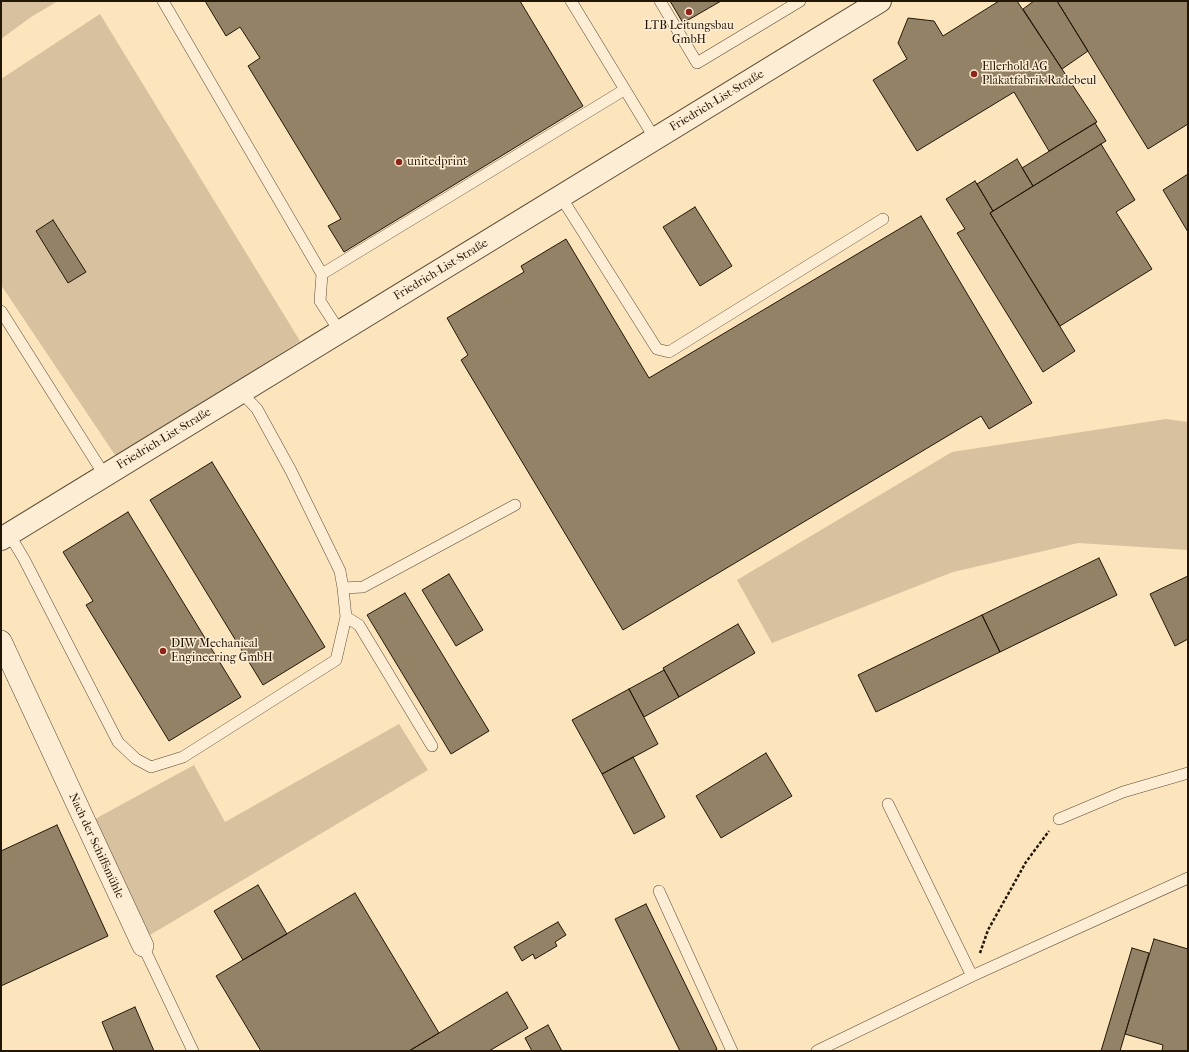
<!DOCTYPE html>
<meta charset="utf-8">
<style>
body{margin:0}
#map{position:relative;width:1189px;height:1052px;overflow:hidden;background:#fce4bd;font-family:"IM FELL French Canon",serif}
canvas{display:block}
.frame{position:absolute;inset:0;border:2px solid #221707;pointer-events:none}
</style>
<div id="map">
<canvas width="1189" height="1052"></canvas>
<div class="frame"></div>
</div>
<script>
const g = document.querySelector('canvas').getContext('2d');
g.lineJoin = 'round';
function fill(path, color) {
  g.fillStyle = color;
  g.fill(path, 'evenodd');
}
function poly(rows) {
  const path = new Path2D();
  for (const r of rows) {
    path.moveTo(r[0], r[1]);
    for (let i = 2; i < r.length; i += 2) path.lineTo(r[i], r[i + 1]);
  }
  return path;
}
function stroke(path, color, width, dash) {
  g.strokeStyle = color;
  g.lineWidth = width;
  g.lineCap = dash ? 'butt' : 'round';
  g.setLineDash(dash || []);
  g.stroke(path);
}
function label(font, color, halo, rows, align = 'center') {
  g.font = font + ' "IM FELL French Canon",serif';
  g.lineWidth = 3;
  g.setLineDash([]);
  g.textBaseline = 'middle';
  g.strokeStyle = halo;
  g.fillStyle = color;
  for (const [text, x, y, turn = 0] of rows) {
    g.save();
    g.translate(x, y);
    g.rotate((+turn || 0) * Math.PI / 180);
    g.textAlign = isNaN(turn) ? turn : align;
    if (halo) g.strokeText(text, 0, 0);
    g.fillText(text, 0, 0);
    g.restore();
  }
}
const green = poly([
 [1,1,58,1,31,17,1,39],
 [100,14,300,341,117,458,1,285,1,79],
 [1166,419,1188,422,1188,550,1078,543,953,572,772,643,737,580,952,452],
 [399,724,428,770,150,935,95,819,194,765,225,822]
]);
const building = poly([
 [205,1,520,1,583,106,344,252,328,226,341,219,248,66,260,58,240,27,226,36,205,1],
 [670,1,721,1,683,23,670,1],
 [999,1,1017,1,1097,122,1049,151,1014,92,917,151,873,80,907,59,898,43,908,18,934,21,943,36,999,1],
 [1034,1,1057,1,1088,51,1062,69,1023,9,1034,1],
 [1057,1,1188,1,1188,124,1148,149,1057,1],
 [1095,123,1106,141,1033,186,1022,168,1095,123],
 [1101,144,1135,200,1116,212,1152,269,1060,326,990,213,1101,144],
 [1017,159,1033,186,993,211,977,184,1017,159],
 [1188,174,1188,232,1163,190,1188,174],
 [975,181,993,211,990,213,1075,351,1043,372,957,233,965,229,946,199,975,181],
 [695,207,732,266,700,286,663,227,695,207],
 [921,216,1032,403,989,429,981,416,623,630,461,360,468,355,447,318,524,272,521,266,566,239,649,378,921,216],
 [53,220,86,272,68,283,36,231,53,220],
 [212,462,325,647,263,685,150,500,212,462],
 [128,512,241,697,169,741,86,605,93,601,63,552,128,512],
 [1099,558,1117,595,1000,652,982,615,1099,558],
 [449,574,483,630,456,646,422,590,449,574],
 [1188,576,1188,639,1175,646,1150,594,1188,576],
 [405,593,489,731,451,754,367,615,405,593],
 [982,615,1000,652,876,712,858,675,982,615],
 [738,624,755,653,679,697,663,668,738,624],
 [664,670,679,697,644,717,629,689,664,670],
 [629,689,658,744,602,774,572,720,629,689],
 [766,753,792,796,721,838,696,796,766,753],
 [633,757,665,817,634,834,602,774,633,757],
 [57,825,108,936,1,986,1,851,57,825],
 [258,885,287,934,243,960,214,911,258,885],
 [355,893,439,1033,409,1051,261,1051,216,976,355,893],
 [646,904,717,1049,714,1051,680,1051,615,919,646,904],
 [558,922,566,935,555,942,557,946,535,959,533,954,522,961,514,947,558,922],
 [1154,939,1188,949,1188,1051,1162,1051,1163,1045,1125,1034,1154,939],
 [1132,948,1149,953,1120,1051,1101,1051,1132,948],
 [507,992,528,1028,489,1051,409,1051,507,992],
 [135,1007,154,1051,114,1051,102,1022,135,1007],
 [548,1025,562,1051,532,1051,525,1038,548,1025]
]);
const path = poly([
 [980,953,988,930,1026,862,1049,831]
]);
const service = poly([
 [163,1,322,274],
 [571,1,655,139],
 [660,1,697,63,800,1],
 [561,197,657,349,669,352,883,219],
 [1,311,105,476],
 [340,332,320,301,322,274,624,90],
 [9,534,24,559,118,742,136,759,151,767,183,757,336,660,346,617,343,588,340,571,291,471,257,409,241,392],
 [343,588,363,587,515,505],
 [346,617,359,625,432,746],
 [888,804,972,976],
 [1059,819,1123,792,1188,773],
 [659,891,732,1051],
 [143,946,193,1051],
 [817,1051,972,976,1188,878]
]);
const minor = poly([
 [1,641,143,946]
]);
const tertiary = poly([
 [1,539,880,1]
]);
const markers = [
 [689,12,4,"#8f2418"],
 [974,74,4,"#8f2418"],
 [399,162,4,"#8f2418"],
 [163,651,4,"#8f2418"]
];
const poiNames = [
 ["LTB Leitungsbau",689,26,"center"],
 ["GmbH",689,40,"center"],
 ["Ellerhold AG",982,67],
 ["Plakatfabrik Radebeul",982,81],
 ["unitedprint",407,162],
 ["DIW Mechanical",171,644],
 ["Engineering GmbH",171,658]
];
const streetNames = [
 ["Friedrich-List-Straße",717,101,-31],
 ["Friedrich-List-Straße",441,270,-31],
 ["Friedrich-List-Straße",164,439,-31],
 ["Nach der Schiffsmühle",96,846,65]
];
fill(green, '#d7c19e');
fill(building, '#938266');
stroke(building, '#221707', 1);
stroke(service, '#584a34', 12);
stroke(minor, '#584a34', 22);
stroke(tertiary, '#584a34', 24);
stroke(path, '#221707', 2.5, [3, 2]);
stroke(service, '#fdedd4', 11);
stroke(minor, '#fdedd4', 21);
stroke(tertiary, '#fdedd4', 22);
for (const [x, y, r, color] of markers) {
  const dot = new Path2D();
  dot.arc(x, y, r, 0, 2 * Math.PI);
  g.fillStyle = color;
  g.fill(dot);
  stroke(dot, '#fdedd4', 1.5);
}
label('12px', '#221707', '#fdedd4', poiNames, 'left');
label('12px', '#221707', '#fdedd4', streetNames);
</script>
